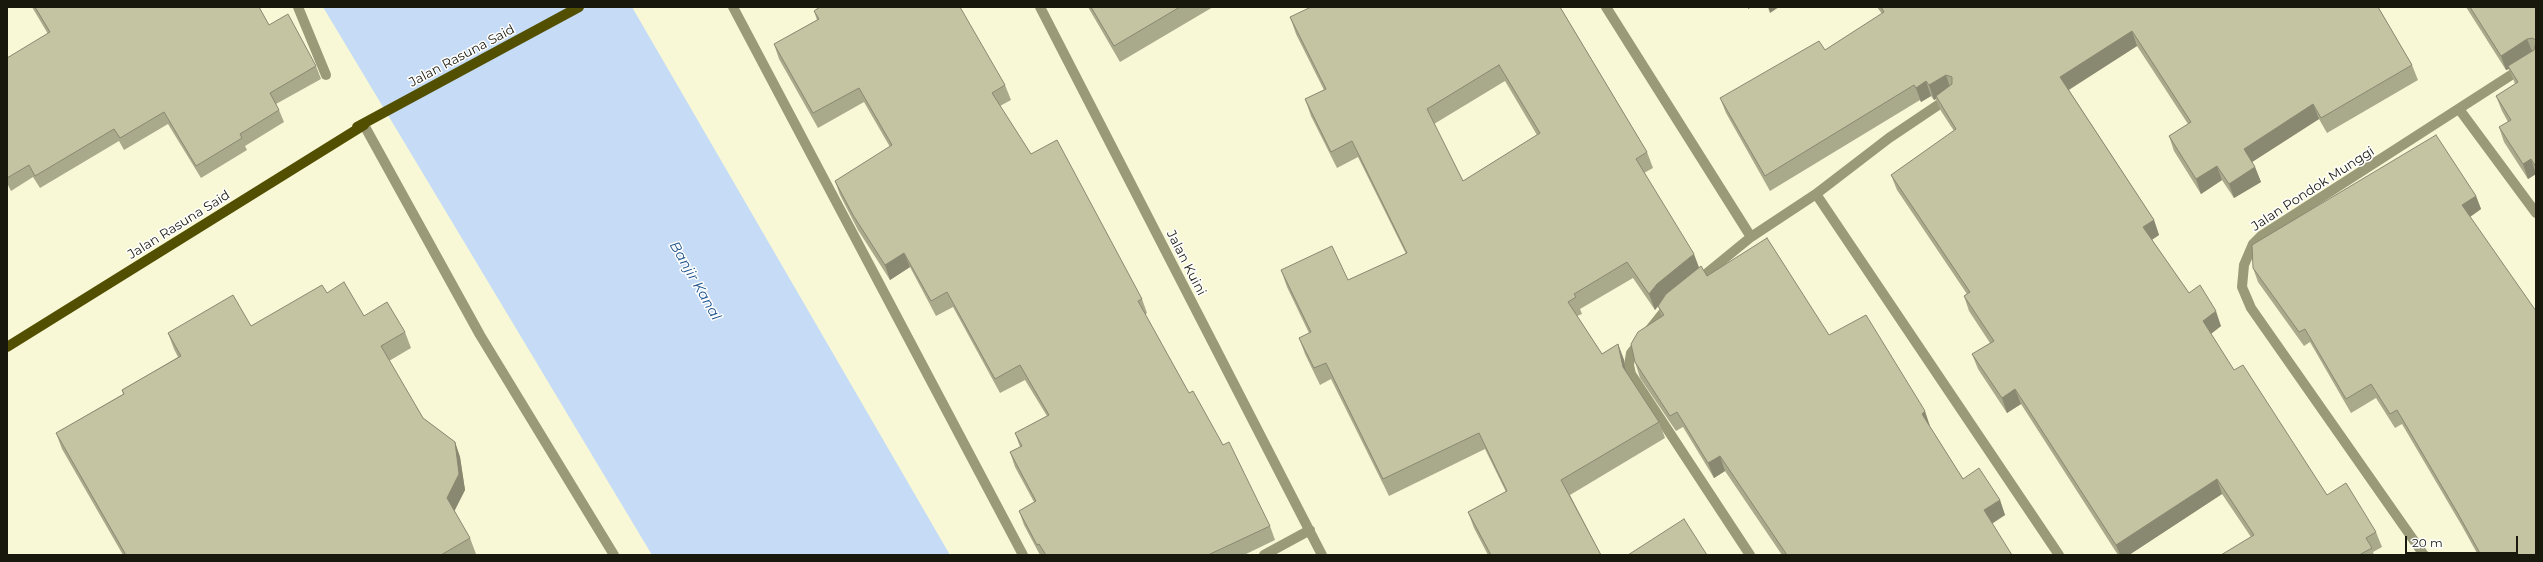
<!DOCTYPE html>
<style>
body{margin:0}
#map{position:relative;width:2543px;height:562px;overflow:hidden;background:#f8f8d6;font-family:Montserrat,sans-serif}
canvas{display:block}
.frame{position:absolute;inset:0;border:8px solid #19180c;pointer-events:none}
.scale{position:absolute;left:2405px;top:536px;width:113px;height:18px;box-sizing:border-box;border:2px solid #19180c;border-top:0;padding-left:5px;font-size:12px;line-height:14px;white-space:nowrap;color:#19180c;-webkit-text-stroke:3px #fff;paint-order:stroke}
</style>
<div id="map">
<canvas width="2543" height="562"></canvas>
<div class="frame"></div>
<div class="scale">20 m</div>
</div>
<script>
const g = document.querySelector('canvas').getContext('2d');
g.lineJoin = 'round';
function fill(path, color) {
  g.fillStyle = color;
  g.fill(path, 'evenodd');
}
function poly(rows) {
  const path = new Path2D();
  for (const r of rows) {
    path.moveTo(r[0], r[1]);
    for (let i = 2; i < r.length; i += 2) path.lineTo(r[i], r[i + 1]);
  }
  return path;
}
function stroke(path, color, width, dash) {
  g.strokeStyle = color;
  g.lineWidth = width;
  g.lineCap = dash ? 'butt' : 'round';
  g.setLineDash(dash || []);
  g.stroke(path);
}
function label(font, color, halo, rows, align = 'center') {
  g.font = font + ' Montserrat,sans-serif';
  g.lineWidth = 3;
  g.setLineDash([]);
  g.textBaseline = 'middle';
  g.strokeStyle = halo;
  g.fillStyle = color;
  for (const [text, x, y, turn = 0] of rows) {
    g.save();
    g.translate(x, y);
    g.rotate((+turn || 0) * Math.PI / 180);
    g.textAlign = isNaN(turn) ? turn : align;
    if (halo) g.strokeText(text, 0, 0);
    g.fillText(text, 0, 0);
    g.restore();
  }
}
const water = poly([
 [323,7,632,7,950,555,652,555]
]);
const minor = poly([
 [298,7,326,75],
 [733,7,1023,555],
 [1040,7,1322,555],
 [1606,7,1751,237],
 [2459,109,2536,213],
 [364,125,480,335,614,555],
 [1816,194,1889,138,1950,97],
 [1696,282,1751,237,1816,194,2059,555],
 [1670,304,1631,353,1629,365,1631,374,1750,555],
 [1264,555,1310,530],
 [2424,555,2251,308,2242,287,2244,265,2253,244,2261,236,2536,59]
]);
const major = poly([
 [357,127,579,7],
 [7,347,364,125]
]);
const wall = poly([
 [32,7,259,7,269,25,316,66,321,79,276,104,279,110,284,122,245,146,247,150,201,178,168,124,124,150,119,141,40,188,33,177,11,191,7,183,7,58,48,34],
 [1088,7,1213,7,1120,62],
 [1560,7,1647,152,1653,168,1644,173,1699,268,1707,276,1829,335,1930,426,1930,427,1963,479,2000,500,2005,515,1992,524,2012,555,1782,555,1725,471,1714,478,1683,427,1676,431,1640,378,1635,362,1662,317,1658,306,1655,310,1633,278,1580,309,1582,314,1577,316,1602,354,1618,344,1624,360,1626,373,1659,422,1665,438,1570,495,1601,555,1488,555,1474,528,1468,512,1506,492,1485,449,1389,496,1331,379,1320,385,1305,354,1299,338,1309,333,1287,287,1281,270,1348,280,1406,254,1358,157,1337,168,1311,116,1305,99,1324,90,1296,34,1290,17],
 [1505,81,1537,135,1463,181,1434,124],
 [1877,7,2378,7,2412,65,2418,80,2327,133,2319,119,2252,162,2255,167,2261,182,2234,198,2222,180,2201,194,2174,151,2169,136,2188,124,2137,46,2069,90,2154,220,2159,235,2152,240,2189,293,2221,326,2211,334,2234,370,2327,495,2376,532,2382,547,2373,552,2374,555,2221,555,2251,537,2222,494,2129,555,2118,555,2021,404,2007,413,1978,369,1972,354,1990,343,1969,311,1964,296,1967,294,1897,190,1891,175,1954,131,1941,111,1936,99,1934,100,1931,96,1921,102,1920,100,1770,191,1726,113,1720,98,1825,50,1882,14],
 [2466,7,2536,7,2536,174,2528,179,2504,142,2499,127,2508,122,2502,111,2496,96,2515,84,2514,81,2509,69,2506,70],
 [814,11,1005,85,1011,100,1000,106,1031,154,1142,299,1147,313,1145,315,1189,393,1223,445,1270,526,1275,540,1244,555,1040,555,1024,525,1019,511,1034,502,1015,467,1010,452,1020,447,1015,433,1047,416,1025,380,1000,393,953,307,936,316,910,267,890,280,858,230,840,195,835,181,890,147,864,102,818,128,779,59,774,44,817,20],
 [2476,196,2481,209,2470,217,2536,555,2478,555,2462,526,2402,424,2395,428,2376,398,2351,413,2310,342,2304,346,2258,282,2253,268],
 [327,293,364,316,405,332,411,348,389,361,423,418,455,442,460,457,465,490,454,511,470,538,476,554,474,555,123,555,62,449,56,433,123,394,122,390,178,357,174,349,168,333,251,326]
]);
const shadedWall = poly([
 [1748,7,1752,7,1748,9],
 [1768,7,1779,7,1770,13],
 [2132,31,2137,46,2065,92,2060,77],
 [2527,39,2533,53,2508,66,2509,69,2506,70,2501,56],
 [1946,75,1951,90,1936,96,1936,99,1934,100,1929,85],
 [1926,81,1931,96,1921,102,1916,88],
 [2313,104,2319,119,2249,164,2244,149],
 [2531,159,2536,174,2528,179,2523,164],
 [2217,166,2222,180,2201,194,2196,179],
 [2255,167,2261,182,2234,198,2229,184],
 [2476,196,2481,209,2467,219,2462,205],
 [2154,220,2159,235,2148,242,2143,227],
 [904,253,910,267,890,280,885,265],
 [1694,254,1700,270,1663,300,1655,310,1649,294,1657,284],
 [2216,311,2221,326,2208,336,2203,321],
 [1618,344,1624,360,1628,383,1623,367],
 [2015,389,2021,404,2007,413,2002,398],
 [1925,411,1930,426,1927,429,1922,414],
 [455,442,460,457,465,490,453,514,447,498],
 [1720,456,1725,471,1714,478,1708,463],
 [2217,479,2222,494,2129,555,2120,555,2116,545],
 [2000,500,2005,515,1989,525,1984,510]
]);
const building = poly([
 [35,7,259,7,269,25,288,14,316,66,270,93,279,110,240,134,242,138,196,166,164,112,120,138,114,129,35,176,29,165,7,178,7,58,50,32,35,7],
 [820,7,960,7,1005,85,992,93,1031,154,1057,140,1142,299,1138,301,1189,393,1193,391,1223,445,1229,442,1270,526,1208,555,1046,555,1039,544,1037,545,1019,511,1036,501,1010,452,1022,446,1015,433,1049,415,1020,365,995,379,947,292,931,301,904,253,885,265,853,215,835,181,892,145,859,88,813,113,774,44,819,19,814,11,820,7],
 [1091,7,1180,7,1114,46,1091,7],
 [1311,7,1560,7,1647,152,1636,159,1694,254,1657,284,1649,294,1627,262,1574,294,1576,297,1568,302,1602,354,1618,344,1623,367,1659,422,1561,480,1601,555,1491,555,1468,512,1507,491,1479,433,1383,479,1326,363,1314,368,1299,338,1311,332,1281,270,1332,246,1348,280,1407,253,1352,141,1331,152,1305,99,1326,89,1290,17,1311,7],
 [1499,65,1540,133,1463,181,1427,109,1499,65],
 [1881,7,2378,7,2412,65,2321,118,2313,104,2244,149,2255,167,2229,184,2217,166,2196,179,2169,136,2191,122,2132,31,2060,77,2154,220,2143,227,2189,293,2200,285,2216,311,2203,321,2234,370,2243,365,2327,495,2346,483,2376,532,2366,538,2372,548,2359,555,2221,555,2254,535,2217,479,2116,545,2015,389,2002,398,1972,354,1994,341,1964,296,1970,292,1891,175,1956,129,1936,96,1952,84,1952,77,1946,75,1929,85,1926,81,1916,88,1914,85,1765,176,1720,98,1819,41,1825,50,1884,12,1881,7],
 [2470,7,2536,7,2536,41,2533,38,2527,39,2501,56,2470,7],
 [2536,42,2536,167,2531,159,2523,164,2499,127,2511,120,2496,96,2518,82,2508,66,2534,50,2536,42],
 [2436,135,2476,196,2462,205,2536,311,2536,555,2481,555,2457,512,2397,410,2390,414,2371,384,2346,399,2305,329,2299,332,2253,268,2252,245,2436,135],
 [1767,238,1829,335,1866,315,1925,411,1922,414,1963,479,1979,468,2000,500,1984,510,2012,555,1787,555,1720,456,1708,463,1677,412,1670,416,1635,362,1631,344,1638,332,1664,315,1658,306,1666,294,1701,266,1707,276,1767,238],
 [344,282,364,316,387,302,405,332,381,346,423,418,455,442,459,474,447,498,470,538,441,555,126,555,56,433,124,394,122,390,181,356,168,333,233,295,251,326,322,285,327,293,344,282],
 [1684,519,1707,555,1628,555,1684,519]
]);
const streetNames = [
 ["Jalan Rasuna Said",462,56,-28],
 ["Jalan Pondok Munggi",2313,189,-33],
 ["Jalan Rasuna Said",179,225,-32],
 ["Jalan Kuini",1186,263,63]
];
const waterNames = [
 ["Banjir Kanal",695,281,60]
];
fill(water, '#c6dcf6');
stroke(minor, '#9b9a78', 10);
stroke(major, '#534f00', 10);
fill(wall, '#a9a98c');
fill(shadedWall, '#898972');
fill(building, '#c4c4a3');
stroke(building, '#898972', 1);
label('13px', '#19180c', '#fff', streetNames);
label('italic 14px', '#1d548d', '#fff', waterNames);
</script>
